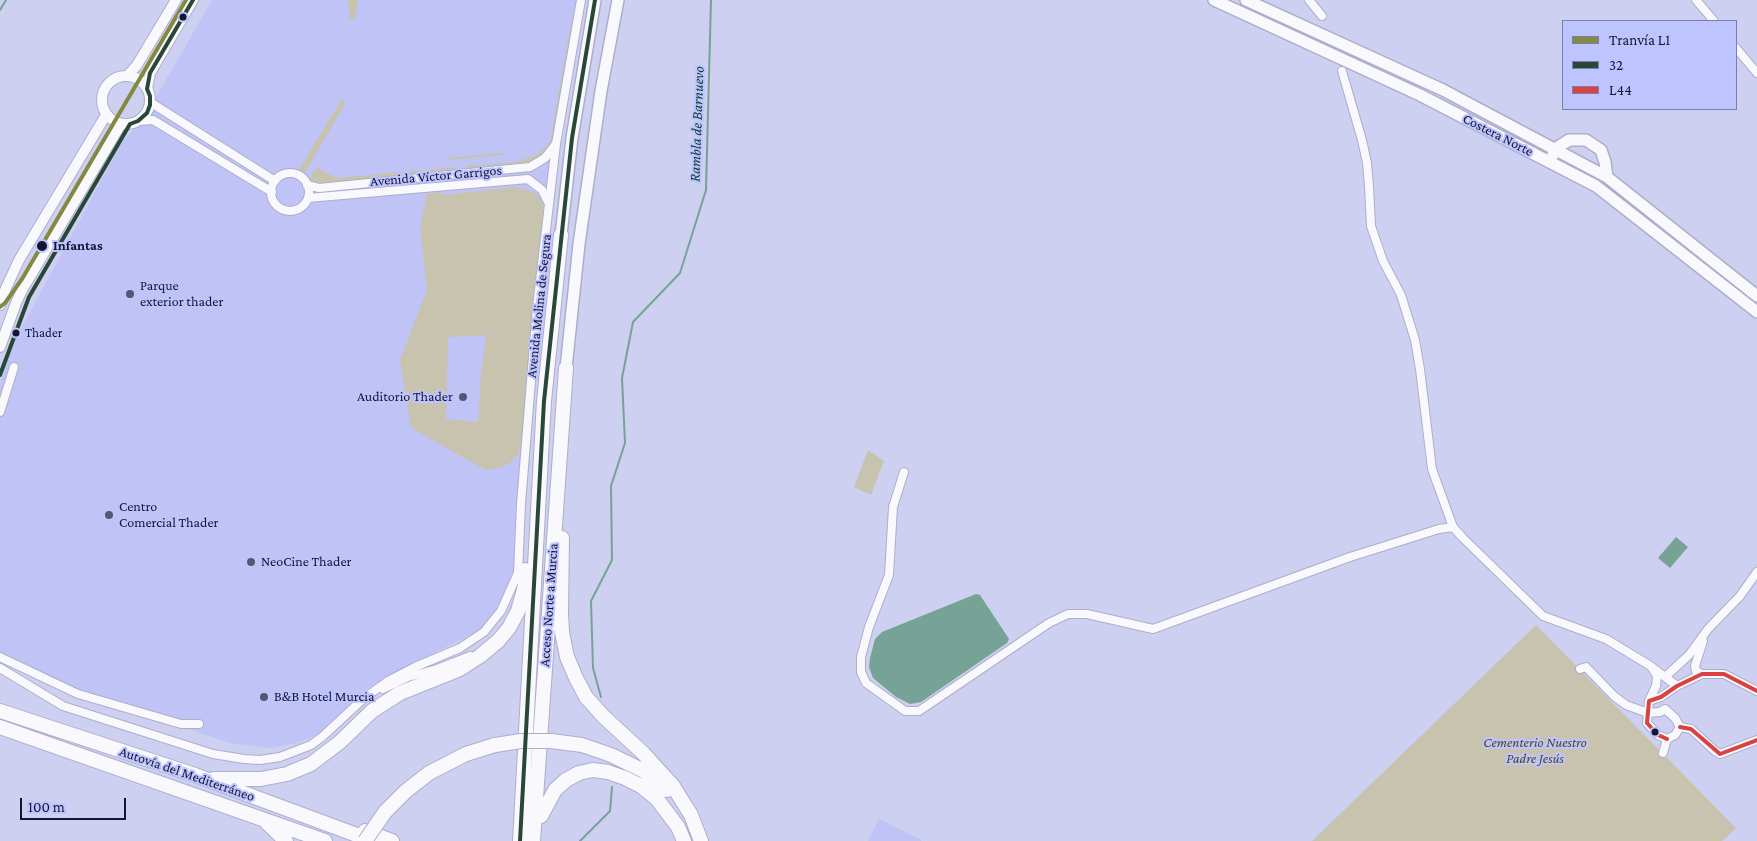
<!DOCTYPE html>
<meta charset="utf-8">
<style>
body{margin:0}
#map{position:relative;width:1757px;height:841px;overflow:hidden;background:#cdd0f0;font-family:"Crimson Pro",serif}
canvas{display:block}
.legend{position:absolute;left:1562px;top:20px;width:175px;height:90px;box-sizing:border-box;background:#bec4ff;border:1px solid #7a7eac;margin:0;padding:6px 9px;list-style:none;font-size:15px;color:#151530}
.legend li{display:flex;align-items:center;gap:10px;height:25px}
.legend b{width:25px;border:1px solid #7a7eac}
.scale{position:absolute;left:20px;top:798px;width:106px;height:22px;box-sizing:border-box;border:2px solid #151530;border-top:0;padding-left:6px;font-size:15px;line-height:18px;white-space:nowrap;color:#151530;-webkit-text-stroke:4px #bec4ff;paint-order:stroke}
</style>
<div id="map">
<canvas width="1757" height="841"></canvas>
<ul class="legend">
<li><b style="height:6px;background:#848941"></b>Tranvía L1</li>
<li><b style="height:6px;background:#294737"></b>32</li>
<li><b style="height:6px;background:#da4241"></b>L44</li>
</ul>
<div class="scale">100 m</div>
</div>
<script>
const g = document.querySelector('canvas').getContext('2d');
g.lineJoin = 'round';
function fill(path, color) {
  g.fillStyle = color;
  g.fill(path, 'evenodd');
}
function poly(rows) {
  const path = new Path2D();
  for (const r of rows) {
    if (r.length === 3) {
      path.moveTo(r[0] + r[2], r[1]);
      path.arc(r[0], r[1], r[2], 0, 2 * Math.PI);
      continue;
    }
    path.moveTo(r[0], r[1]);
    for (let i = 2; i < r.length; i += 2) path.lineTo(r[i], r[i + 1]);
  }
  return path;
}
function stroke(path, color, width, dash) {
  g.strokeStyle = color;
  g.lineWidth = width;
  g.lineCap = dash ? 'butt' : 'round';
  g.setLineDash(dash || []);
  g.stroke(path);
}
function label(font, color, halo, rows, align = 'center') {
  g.font = font + ' "Crimson Pro",serif';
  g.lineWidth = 4;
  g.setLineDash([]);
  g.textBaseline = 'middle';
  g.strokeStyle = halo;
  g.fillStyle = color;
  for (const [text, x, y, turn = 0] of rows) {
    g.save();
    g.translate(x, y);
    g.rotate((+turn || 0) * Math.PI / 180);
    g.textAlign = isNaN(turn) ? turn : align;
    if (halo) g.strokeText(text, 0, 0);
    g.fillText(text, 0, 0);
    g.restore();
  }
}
const built = poly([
 [212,0,584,0,554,173,533,382,521,572,487,626,366,689,317,735,296,743,270,748,230,743,115,704,0,659,0,384,10,349,121,144,147,113],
 [879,819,921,840,921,841,868,841]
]);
const green = poly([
 [348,0,358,0,355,19,350,19],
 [571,23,573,27,555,133,552,145,538,159,524,165,467,170,465,169,466,166,516,162,537,155,550,142],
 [341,100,344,101,345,104,303,176,297,173],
 [502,153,504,154,502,155,446,160,446,158],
 [457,167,457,172,316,185,308,183,314,170,318,168,336,178],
 [517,187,535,193,541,199,544,209,521,446,518,455,510,463,499,468,486,470,411,428,400,360,427,290,420,227,427,194,442,192,442,195],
 [486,335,481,374,478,422,446,419,448,337],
 [868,450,884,461,871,495,854,487],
 [1536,625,1736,828,1722,841,1312,841]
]);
const water = poly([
 [1676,537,1688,547,1670,568,1658,558],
 [976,594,980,595,1009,639,1007,643,921,702,910,704,896,697,873,678,869,667,870,658,875,639,882,632]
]);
const stream = poly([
 [0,10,6,0],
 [601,697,593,668,591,601,612,560,611,486,625,443,622,378,633,322,680,273,706,190,711,0],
 [580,841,610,811,612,787]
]);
const street = poly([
 [1309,0,1322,16],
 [1696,0,1714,21],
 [1736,48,1757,73],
 [1342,71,1362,140,1367,163,1369,186,1371,226,1383,261,1401,295,1415,340,1420,369,1432,469,1453,527,1463,538,1543,616,1606,639,1649,665,1677,686],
 [150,105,153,104,275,181],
 [138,121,153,120,272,192],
 [290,192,19],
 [307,185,319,188,530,167,545,158,555,145],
 [308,198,528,179,542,190,549,204],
 [0,412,14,367],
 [904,472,893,507,889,575,869,627,861,657,861,672,866,683,905,711,919,711,1049,623,1068,614,1087,614,1153,629,1350,557,1439,529,1453,527],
 [0,657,78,694,181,724,199,724],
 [0,668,63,706,213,754,244,759,260,760,280,757,311,745,322,737,363,699,388,681,415,667,460,648,484,632,501,611,518,573,521,504,537,307,556,144,581,0],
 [1580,669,1586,667,1614,696,1626,705,1648,713,1660,712,1665,709,1675,718,1680,727,1691,729,1715,751,1720,754,1757,740],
 [1702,674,1696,671,1695,666,1703,641],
 [1665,677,1689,655,1708,629,1740,596,1757,572],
 [383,689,408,677,437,669,470,656],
 [1649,701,1656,686,1657,676,1652,668],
 [1667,739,1658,735,1647,723,1649,701,1661,697,1677,686,1702,674,1724,674,1757,691],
 [1663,753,1667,739,1675,735,1680,727]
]);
const secondary = poly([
 [128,75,137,65,176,0],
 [126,100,24],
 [147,89,150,73,193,0],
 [0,305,6,288,19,260,106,115],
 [0,347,16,303,22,290,121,124]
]);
const primary = poly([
 [1214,0,1420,95,1596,186,1757,312],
 [1246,0,1443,90,1607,177,1757,296],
 [1553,155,1558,147,1569,140,1586,140,1601,150,1605,162,1607,177],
 [561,235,572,138,595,0],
 [566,368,579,244,601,91,618,0]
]);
const highway = poly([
 [562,538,561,612,562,632,567,657,576,678,586,697,603,716,643,753,673,786,691,815,701,841],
 [0,711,195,775,373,841],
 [0,727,325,841],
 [551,741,582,745,611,755,644,771,667,790],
 [214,779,261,779,287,774,311,764,340,742,372,711,400,693,460,669,480,656,498,641,509,628,518,611,525,586,525,570],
 [385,812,406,791,429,773,466,754,495,745],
 [541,816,555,790,566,780,579,773,593,770,608,772,625,778,641,786,657,799,678,827,684,841],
 [267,823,286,841],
 [365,831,392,841],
 [520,841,544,401,561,235],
 [533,841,566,368]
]);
const highwayBridge = poly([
 [495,745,521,741,551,741],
 [365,841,385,812]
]);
const bus1 = poly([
 [0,375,29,297,130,124,138,121,147,113,150,105,150,96,147,89,150,73,193,0],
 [520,841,544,401,572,138,595,0]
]);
const bus2 = poly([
 [1680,727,1691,729,1720,754,1757,740],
 [1667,739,1658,735,1647,723,1649,701,1661,697,1677,686,1702,674,1724,674,1757,691]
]);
const tram1 = poly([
 [0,307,5,303,22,279,186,0]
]);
const markers = [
 [183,17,4.5,"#151530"],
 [42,246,6,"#151530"],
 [130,294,5,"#555673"],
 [16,333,4.5,"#151530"],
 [463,397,5,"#555673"],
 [109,515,5,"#555673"],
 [251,562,5,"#555673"],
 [264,697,5,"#555673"],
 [1655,732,4.5,"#151530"]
];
const busNames = [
 ["Thader",25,333]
];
const streetNames = [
 ["Costera Norte",1498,135,27],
 ["Avenida Víctor Garrigos",436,176,-5],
 ["Avenida Molina de Segura",539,306,-84],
 ["Acceso Norte a Murcia",549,605,-86],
 ["Autovía del Mediterráneo",187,774,19]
];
const stopNames = [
 ["Infantas",53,246]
];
const poiNames = [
 ["Parque",140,286],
 ["exterior thader",140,302],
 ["Auditorio Thader",453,397,"right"],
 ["Centro",119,507],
 ["Comercial Thader",119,523],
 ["NeoCine Thader",261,562],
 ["B&B Hotel Murcia",274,697]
];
const parkNames = [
 ["Cementerio Nuestro",1535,743],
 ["Padre Jesús",1535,759]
];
const waterNames = [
 ["Rambla de Barnuevo",697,124,-88]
];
fill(built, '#bfc3f5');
fill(green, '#c7c3af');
fill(water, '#76a396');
stroke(stream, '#76a396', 2);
stroke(street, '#acaeca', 10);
stroke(secondary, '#acaeca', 12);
stroke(primary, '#acaeca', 14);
stroke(highway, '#acaeca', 16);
stroke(street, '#f8f8fd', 8);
stroke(secondary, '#f8f8fd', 10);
stroke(primary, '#f8f8fd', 11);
stroke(highway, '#f8f8fd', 14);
stroke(highwayBridge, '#acaeca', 16, []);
stroke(highwayBridge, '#f8f8fd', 14);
stroke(bus1, '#294737', 4);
stroke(bus2, '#da4241', 4);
stroke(tram1, '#848941', 4);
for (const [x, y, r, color] of markers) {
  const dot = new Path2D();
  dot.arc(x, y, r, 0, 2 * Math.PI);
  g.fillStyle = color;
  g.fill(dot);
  stroke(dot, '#bec4ff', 2);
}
label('13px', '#151530', '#bec4ff', busNames, 'left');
label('14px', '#151530', '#bec4ff', streetNames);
label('bold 14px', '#151530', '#bec4ff', stopNames, 'left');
label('14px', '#151530', '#bec4ff', poiNames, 'left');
label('italic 14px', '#504818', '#bec4ff', parkNames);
label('italic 15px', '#0c412b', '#bec4ff', waterNames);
</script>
